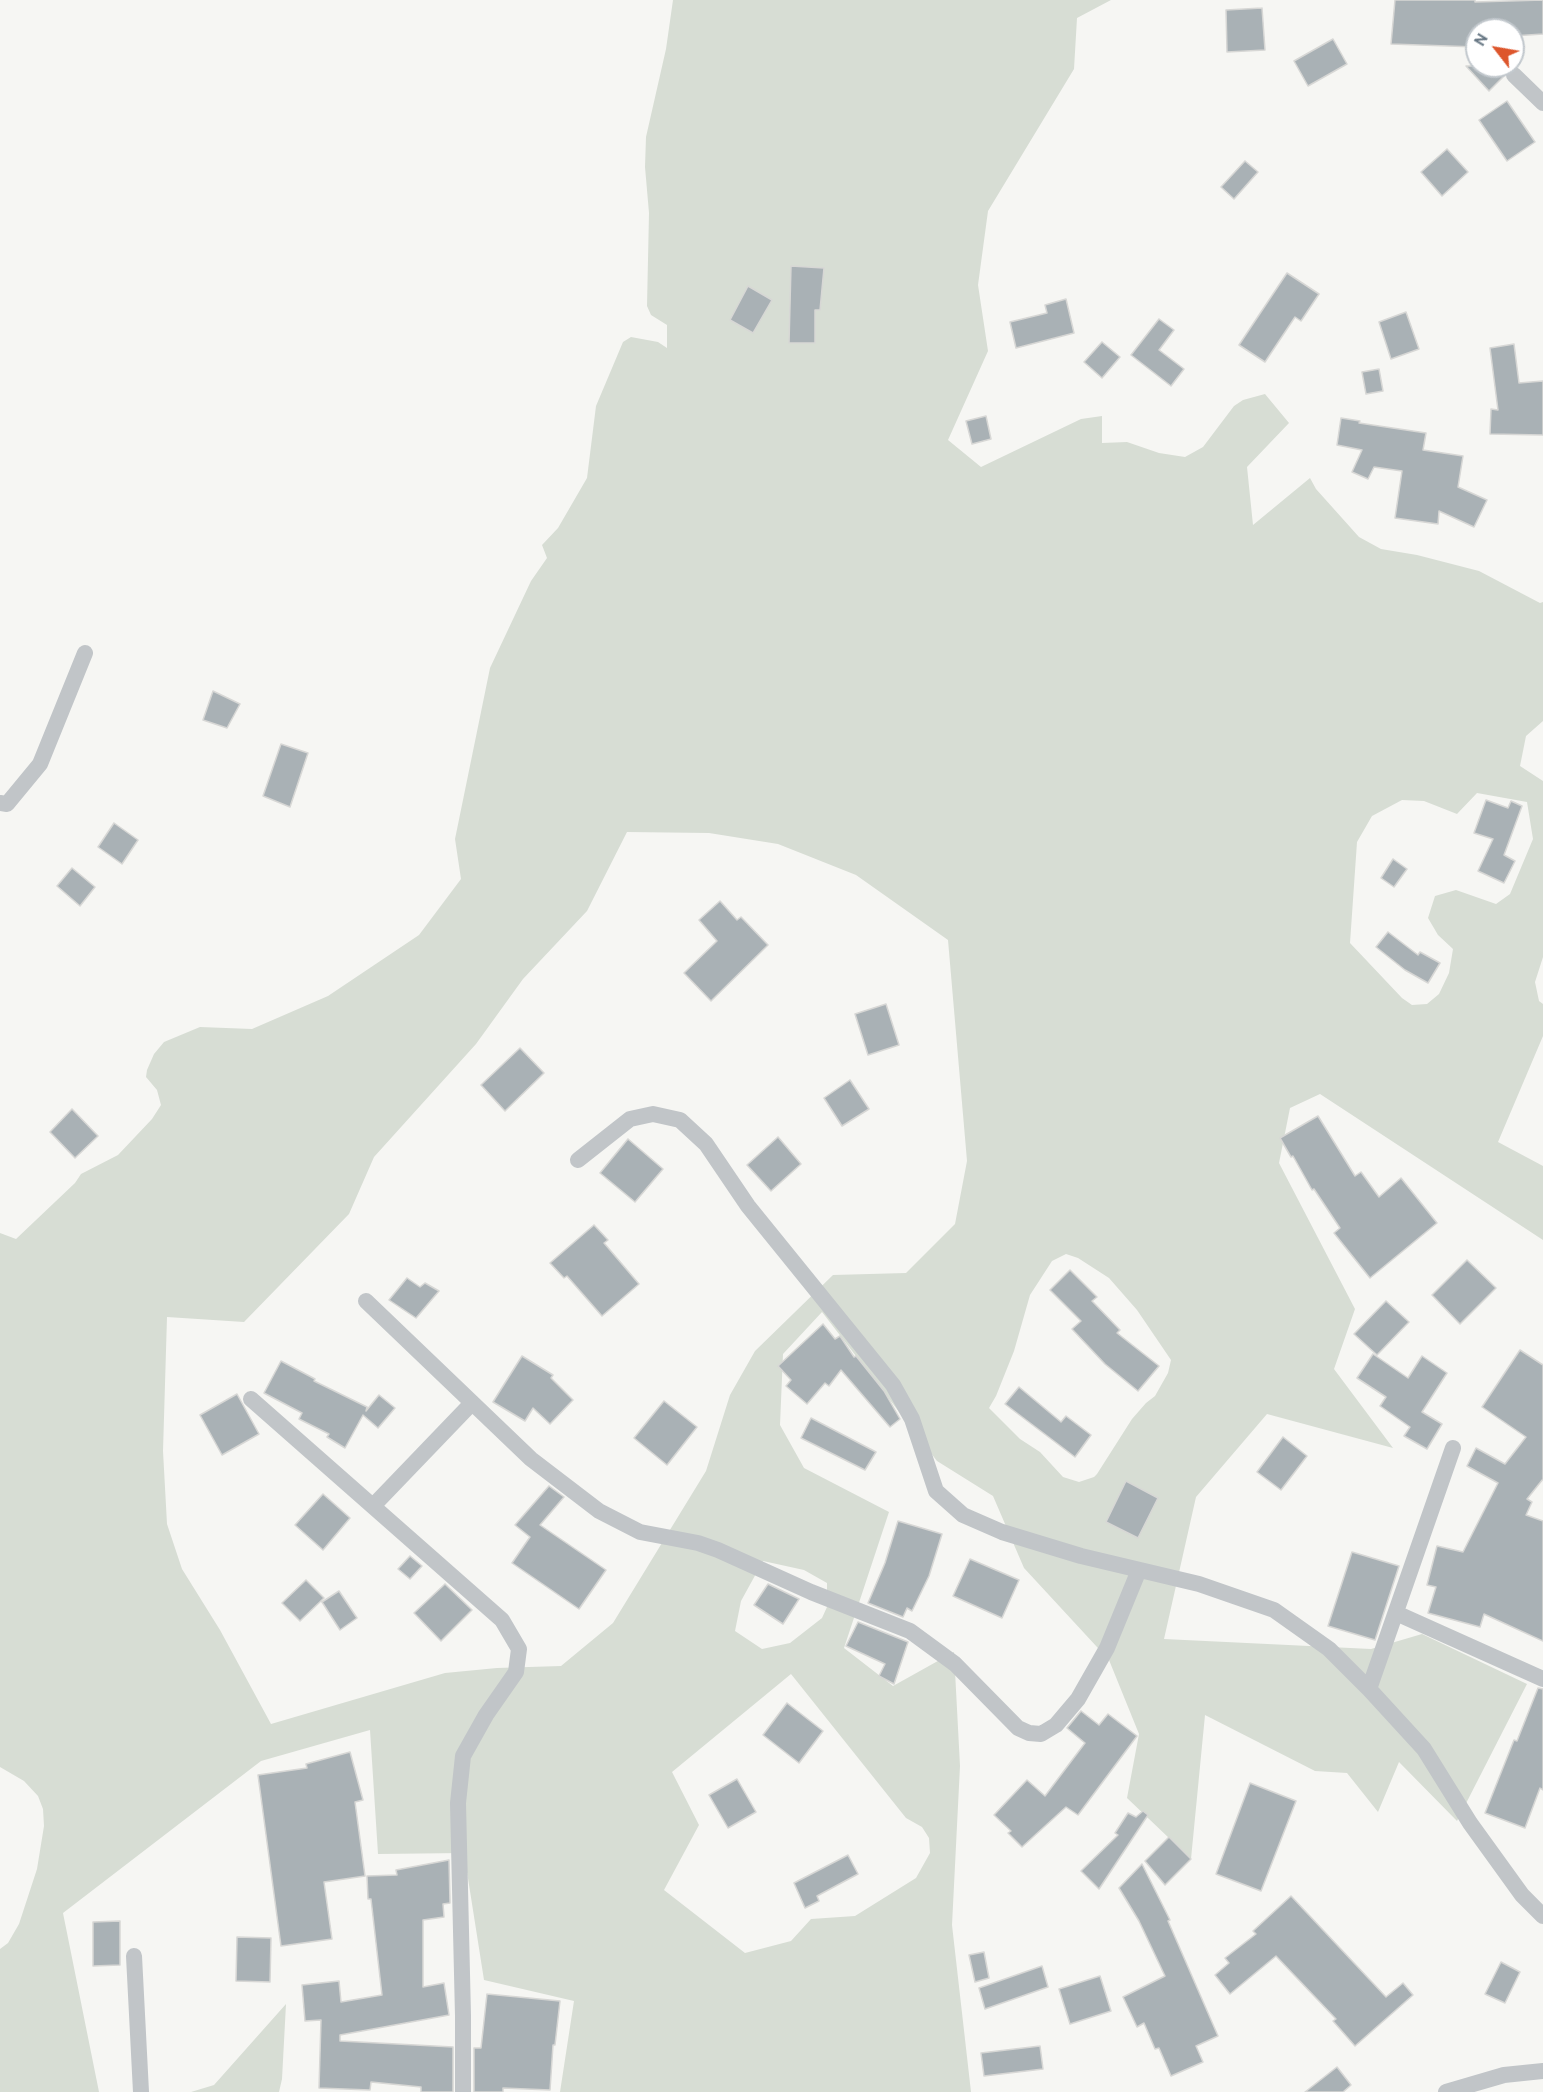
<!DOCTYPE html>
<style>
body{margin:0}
#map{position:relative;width:1543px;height:2092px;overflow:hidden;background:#f6f6f3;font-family:Cabin,sans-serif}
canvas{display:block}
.north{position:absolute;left:1465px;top:18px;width:60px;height:60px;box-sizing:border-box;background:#fff;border:2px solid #c2c8cd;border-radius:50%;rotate:301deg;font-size:16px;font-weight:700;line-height:24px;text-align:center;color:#667683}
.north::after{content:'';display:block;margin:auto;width:21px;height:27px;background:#dd562c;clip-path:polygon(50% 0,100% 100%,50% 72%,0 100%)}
</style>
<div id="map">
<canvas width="1543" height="2092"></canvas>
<div class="north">N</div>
</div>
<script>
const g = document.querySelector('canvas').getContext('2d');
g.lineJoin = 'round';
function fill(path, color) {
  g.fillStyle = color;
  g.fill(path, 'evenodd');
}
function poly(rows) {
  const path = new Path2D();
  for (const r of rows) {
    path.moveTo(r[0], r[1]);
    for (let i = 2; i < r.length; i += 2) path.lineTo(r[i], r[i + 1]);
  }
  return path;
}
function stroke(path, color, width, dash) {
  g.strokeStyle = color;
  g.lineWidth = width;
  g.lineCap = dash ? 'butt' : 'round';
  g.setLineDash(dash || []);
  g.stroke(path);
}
const green = poly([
 [673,0,1111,0,1077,18,1074,69,988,211,978,285,988,351,948,440,981,467,1081,419,1102,416,1102,443,1127,442,1159,453,1185,457,1203,447,1234,406,1243,400,1265,394,1289,423,1247,467,1253,525,1310,478,1316,489,1359,537,1381,549,1417,555,1479,571,1540,603,1543,602,1543,721,1526,736,1520,766,1543,781,1543,957,1535,982,1539,1001,1543,1004,1543,1036,1498,1142,1543,1166,1543,1240,1320,1094,1290,1108,1279,1163,1355,1309,1334,1369,1393,1448,1267,1414,1196,1497,1164,1639,1371,1649,1422,1634,1527,1684,1457,1821,1399,1762,1378,1812,1347,1773,1315,1771,1205,1715,1191,1859,1127,1798,1139,1734,1109,1660,1024,1568,993,1496,937,1461,822,1312,783,1354,780,1425,804,1468,889,1512,844,1648,893,1686,954,1652,960,1766,952,1925,971,2092,560,2092,574,2001,484,1980,464,1853,378,1854,370,1730,261,1761,63,1913,99,2092,0,2092,0,1949,8,1943,19,1924,37,1869,44,1826,43,1809,38,1796,24,1781,0,1767,0,1233,16,1239,75,1183,81,1174,118,1155,152,1119,161,1105,157,1090,146,1077,147,1070,154,1054,164,1042,200,1027,252,1029,328,996,419,935,461,879,455,839,490,668,531,581,547,558,542,545,558,528,587,478,596,406,623,342,631,337,658,342,667,348,667,325,651,315,647,306,649,213,645,167,646,137,666,49],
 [1477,793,1527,802,1533,839,1510,894,1496,904,1456,890,1435,896,1428,918,1438,935,1453,949,1449,973,1439,994,1427,1004,1412,1005,1402,998,1350,943,1357,842,1372,816,1402,800,1424,801,1457,814],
 [627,832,709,833,778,844,856,875,948,940,967,1161,955,1224,906,1273,833,1275,755,1351,730,1395,706,1471,613,1623,561,1666,497,1668,445,1673,271,1724,220,1630,182,1569,167,1524,163,1451,167,1317,244,1322,349,1214,374,1157,476,1044,523,979,587,911],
 [1066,1254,1078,1258,1109,1278,1137,1310,1171,1360,1168,1373,1155,1396,1146,1403,1132,1419,1097,1474,1094,1477,1079,1482,1063,1477,1040,1452,1020,1439,989,1408,996,1396,1014,1351,1030,1295,1052,1261],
 [763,1561,804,1570,827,1583,827,1607,822,1618,790,1643,762,1649,735,1631,741,1601],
 [791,1674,906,1818,922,1827,929,1838,930,1853,916,1878,855,1916,811,1919,791,1941,745,1953,664,1890,699,1825,672,1772],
 [286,2004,282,2079,279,2092,191,2092,214,2085]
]);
const building = poly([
 [1395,0,1475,0,1475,2,1543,0,1543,34,1513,36,1513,30,1477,30,1477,39,1470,39,1477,47,1391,44,1395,0],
 [1262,8,1265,50,1227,52,1226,10,1262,8],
 [1333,39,1347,64,1308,86,1294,61,1333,39],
 [1466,66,1496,66,1504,76,1489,91,1466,66],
 [1507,101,1535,142,1507,161,1479,120,1507,101],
 [1447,149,1468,172,1442,196,1421,172,1447,149],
 [1245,161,1258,172,1234,199,1221,187,1245,161],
 [791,266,824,268,820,310,815,310,815,343,789,343,791,266],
 [1287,273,1319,294,1301,321,1295,317,1265,362,1239,345,1287,273],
 [748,286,772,300,753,333,730,320,748,286],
 [1066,299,1074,333,1016,348,1010,322,1047,313,1045,305,1066,299],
 [1406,312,1419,349,1391,359,1379,322,1406,312],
 [1159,319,1174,330,1159,350,1184,369,1171,386,1131,355,1159,319],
 [1102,342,1120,357,1102,378,1084,362,1102,342],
 [1514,344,1519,383,1543,381,1543,435,1490,434,1491,409,1498,410,1490,348,1514,344],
 [1379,369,1383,391,1366,394,1362,372,1379,369],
 [986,416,991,439,972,444,966,421,986,416],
 [1341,418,1360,421,1359,423,1426,433,1423,450,1463,456,1458,487,1487,500,1474,527,1439,511,1438,524,1395,518,1402,471,1374,467,1368,479,1352,472,1362,450,1337,445,1341,418],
 [213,691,240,704,227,728,203,720,213,691],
 [281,744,308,753,290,807,263,796,281,744],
 [1486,800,1508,808,1511,801,1522,806,1504,855,1515,861,1504,883,1478,871,1493,839,1474,833,1486,800],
 [114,823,138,840,122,864,98,847,114,823],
 [1393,859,1407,869,1394,887,1381,878,1393,859],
 [72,868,95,887,80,906,57,886,72,868],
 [720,901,737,920,741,917,768,945,711,1001,684,973,717,941,699,920,720,901],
 [1388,932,1418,955,1420,952,1440,963,1428,983,1405,970,1376,947,1388,932],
 [886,1004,899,1045,868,1055,855,1014,886,1004],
 [520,1048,544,1073,505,1111,481,1085,520,1048],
 [850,1080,869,1109,842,1126,824,1098,850,1080],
 [72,1109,98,1136,75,1158,50,1132,72,1109],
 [1318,1116,1355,1176,1361,1172,1379,1197,1401,1178,1437,1223,1370,1278,1334,1233,1340,1228,1314,1189,1312,1190,1293,1156,1291,1157,1280,1138,1318,1116],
 [778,1137,801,1164,771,1191,747,1165,778,1137],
 [628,1139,663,1169,635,1202,600,1173,628,1139],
 [594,1225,608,1240,604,1243,639,1284,602,1316,567,1276,564,1278,550,1263,594,1225],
 [1467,1260,1496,1288,1460,1324,1432,1295,1467,1260],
 [1070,1270,1097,1297,1092,1301,1120,1330,1117,1333,1159,1366,1138,1391,1105,1364,1072,1329,1081,1321,1050,1290,1070,1270],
 [407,1278,420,1287,425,1283,439,1291,416,1318,389,1300,407,1278],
 [1386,1301,1409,1322,1377,1355,1354,1334,1386,1301],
 [823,1324,835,1339,840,1336,854,1357,856,1356,884,1391,900,1419,890,1427,841,1370,829,1386,825,1383,807,1404,786,1386,791,1380,778,1366,823,1324],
 [1520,1350,1543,1365,1543,1479,1527,1499,1532,1502,1526,1515,1543,1521,1543,1641,1484,1614,1480,1627,1428,1613,1436,1587,1427,1585,1437,1546,1463,1552,1498,1483,1467,1466,1476,1448,1505,1464,1526,1437,1482,1407,1520,1350],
 [1373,1354,1408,1378,1422,1356,1447,1373,1422,1412,1442,1424,1427,1449,1404,1436,1410,1427,1380,1406,1386,1397,1357,1378,1373,1354],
 [522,1356,553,1375,551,1378,573,1400,550,1424,533,1408,525,1421,493,1402,522,1356],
 [281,1361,315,1379,314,1381,367,1407,366,1411,379,1395,395,1408,378,1428,363,1415,345,1448,327,1437,329,1434,299,1419,302,1413,264,1393,281,1361],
 [1019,1387,1061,1422,1066,1416,1091,1435,1075,1457,1005,1404,1019,1387],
 [237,1394,259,1434,222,1455,200,1415,237,1394],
 [664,1401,697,1427,667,1465,634,1438,664,1401],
 [811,1418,876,1452,865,1470,801,1438,811,1418],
 [1283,1437,1307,1456,1281,1490,1257,1472,1283,1437],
 [1126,1481,1158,1498,1138,1538,1106,1522,1126,1481],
 [549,1486,564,1497,540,1525,606,1570,579,1609,512,1563,530,1537,515,1525,549,1486],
 [323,1494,350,1518,323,1550,295,1525,323,1494],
 [898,1521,942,1534,929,1576,912,1611,907,1608,903,1617,868,1603,885,1563,898,1521],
 [1352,1552,1399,1566,1375,1640,1328,1626,1352,1552],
 [410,1556,422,1566,410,1579,398,1569,410,1556],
 [970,1559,1019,1580,1002,1618,953,1596,970,1559],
 [306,1580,324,1598,300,1621,282,1603,306,1580],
 [445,1584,472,1610,441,1641,414,1613,445,1584],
 [768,1584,799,1599,783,1624,754,1605,768,1584],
 [339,1591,357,1618,340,1630,322,1602,339,1591],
 [858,1622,908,1642,894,1684,879,1676,885,1664,846,1646,858,1622],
 [1538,1688,1543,1689,1543,1790,1540,1788,1525,1828,1485,1813,1514,1740,1517,1741,1538,1688],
 [787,1703,823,1731,799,1763,763,1735,787,1703],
 [1081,1711,1099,1725,1108,1714,1137,1736,1078,1815,1066,1807,1022,1847,1008,1833,1011,1831,994,1815,1027,1780,1045,1796,1085,1743,1067,1728,1081,1711],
 [350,1752,363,1800,355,1802,365,1876,324,1882,332,1939,281,1946,258,1775,307,1768,306,1764,350,1752],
 [737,1779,756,1812,728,1828,709,1795,737,1779],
 [1250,1783,1296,1801,1261,1891,1216,1874,1250,1783],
 [1143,1811,1148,1815,1099,1889,1081,1871,1118,1835,1115,1833,1128,1813,1136,1817,1143,1811],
 [1169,1837,1191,1859,1165,1885,1145,1861,1169,1837],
 [848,1855,858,1874,817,1896,819,1901,805,1908,794,1883,848,1855],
 [449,1860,450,1903,443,1904,444,1917,423,1920,423,1987,444,1983,449,2015,340,2035,340,2041,453,2047,453,2092,421,2092,421,2087,371,2082,370,2090,319,2088,321,2020,305,2021,302,1985,339,1981,341,2002,382,1995,371,1899,368,1899,367,1876,397,1875,396,1870,449,1860],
 [1142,1864,1170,1920,1168,1921,1218,2036,1196,2046,1203,2062,1171,2076,1159,2048,1155,2049,1144,2023,1137,2027,1123,1997,1165,1976,1139,1921,1119,1888,1142,1864],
 [1291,1896,1386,1997,1403,1983,1413,1995,1355,2046,1333,2021,1336,2019,1276,1956,1230,1994,1215,1975,1229,1963,1225,1958,1256,1934,1253,1931,1291,1896],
 [120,1921,120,1965,93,1966,93,1922,120,1921],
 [237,1937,271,1938,270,1982,236,1981,237,1937],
 [984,1952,989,1978,975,1982,969,1955,984,1952],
 [1501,1962,1520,1972,1505,2003,1485,1994,1501,1962],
 [1042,1966,1048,1987,985,2009,979,1988,1042,1966],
 [1100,1976,1111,2011,1070,2024,1059,1989,1100,1976],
 [487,1994,560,2001,555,2045,553,2045,550,2090,503,2088,503,2092,474,2092,474,2048,481,2048,487,1994],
 [1040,2046,1043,2069,984,2076,981,2053,1040,2046],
 [1337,2067,1351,2085,1343,2092,1305,2092,1337,2067]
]);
const minor = poly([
 [1514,75,1543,103],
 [0,803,7,804,40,764,85,653],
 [578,1160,630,1119,653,1114,680,1120,706,1144,748,1206,893,1385,912,1419,936,1491,963,1515,1002,1532,1081,1556,1199,1584,1274,1610,1329,1649,1369,1689],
 [366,1301,531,1459,599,1511,640,1532,698,1543,718,1550,811,1592,910,1631,955,1664,1018,1728,1029,1733,1041,1734,1056,1725,1078,1699,1107,1648,1139,1570],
 [251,1399,502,1620,519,1649,516,1672,486,1715,463,1756,458,1803,463,2016,463,2092],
 [1453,1448,1369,1689,1424,1749,1470,1823,1522,1895,1543,1916],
 [373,1506,471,1404],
 [1396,1613,1543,1679],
 [134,1956,141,2092],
 [1446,2092,1504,2075,1543,2071]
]);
fill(green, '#d7ddd4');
fill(building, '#a9b1b5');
stroke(building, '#d7d7d5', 1.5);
stroke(minor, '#c1c5c8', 16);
</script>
